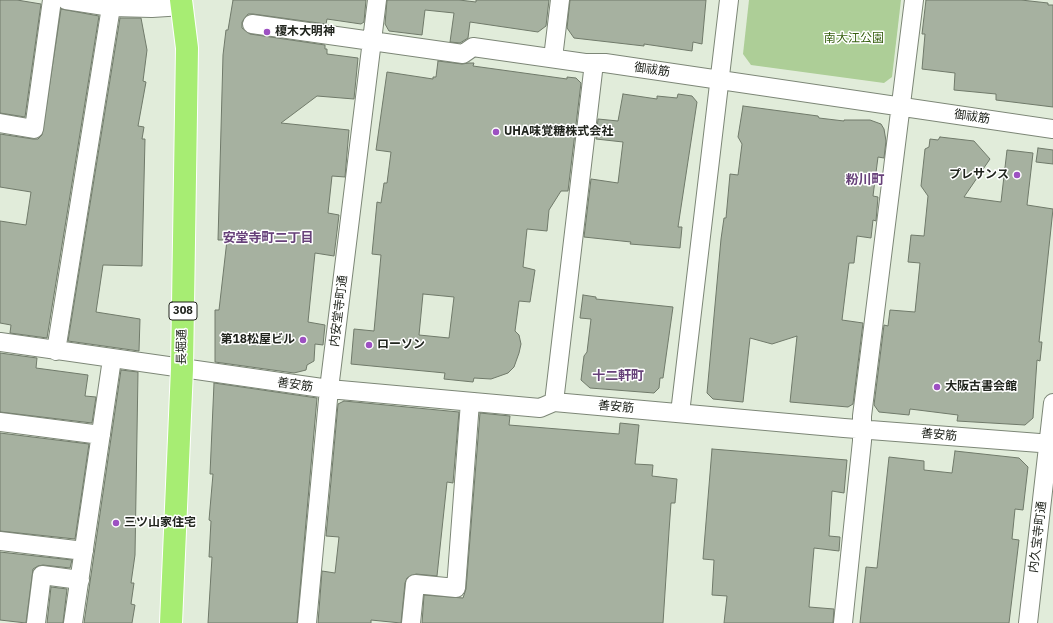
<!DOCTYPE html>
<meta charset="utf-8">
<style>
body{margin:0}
canvas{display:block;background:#e1ecda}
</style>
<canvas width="1053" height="623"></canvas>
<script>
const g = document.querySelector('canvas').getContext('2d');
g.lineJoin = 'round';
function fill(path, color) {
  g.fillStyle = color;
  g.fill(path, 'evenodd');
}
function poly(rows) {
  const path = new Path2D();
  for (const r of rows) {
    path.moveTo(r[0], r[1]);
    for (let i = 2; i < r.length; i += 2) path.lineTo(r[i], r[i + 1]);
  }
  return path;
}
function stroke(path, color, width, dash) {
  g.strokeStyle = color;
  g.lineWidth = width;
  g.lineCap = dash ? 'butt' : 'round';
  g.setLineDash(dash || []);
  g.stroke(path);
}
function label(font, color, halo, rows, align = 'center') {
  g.font = font + ' "IBM Plex Sans","Noto Sans JP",sans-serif';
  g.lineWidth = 3;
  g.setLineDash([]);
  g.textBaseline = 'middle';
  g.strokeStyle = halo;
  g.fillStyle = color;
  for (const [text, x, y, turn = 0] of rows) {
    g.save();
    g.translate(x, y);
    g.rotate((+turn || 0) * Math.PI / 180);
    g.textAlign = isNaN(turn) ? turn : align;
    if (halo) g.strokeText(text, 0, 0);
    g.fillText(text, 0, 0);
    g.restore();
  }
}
const green = poly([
 [749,0,901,0,892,77,884,83,751,65,743,54]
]);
const building = poly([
 [0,0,17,0,41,4,25,117,0,113,0,0],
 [233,0,366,0,364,22,361,24,327,19,326,24,253,14,248,14,242,22,242,28,250,34,325,45,325,49,327,49,327,54,358,58,354,99,317,96,281,123,349,130,345,177,332,176,328,213,339,215,334,256,315,253,308,322,325,325,323,345,315,344,314,361,307,365,306,370,294,373,215,362,215,310,219,310,227,240,218,240,223,55,226,30,228,30,233,0],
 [387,0,459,0,476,2,476,0,549,0,546,26,538,32,470,22,468,38,460,43,450,42,454,13,425,10,422,35,389,31,385,24,387,0],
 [570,0,706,0,702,44,693,42,692,51,644,44,644,46,574,38,567,28,570,0],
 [926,0,1021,0,1048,3,1048,5,1053,5,1053,107,996,100,996,94,954,90,955,73,922,69,925,34,922,34,926,0],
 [61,9,99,16,47,338,10,333,11,325,0,323,0,221,26,225,31,192,0,187,0,134,33,139,38,139,42,135,61,9],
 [120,18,141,18,147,50,143,81,146,82,138,126,144,127,142,139,145,139,142,266,103,265,96,312,140,319,139,351,68,341,120,18],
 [438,61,462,64,469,63,474,63,473,66,567,79,567,77,576,78,581,83,568,191,561,191,549,210,547,231,527,229,523,267,535,270,530,302,519,301,515,331,519,335,521,344,519,353,514,367,508,373,491,379,474,378,473,382,444,379,445,373,351,364,354,329,374,331,381,255,372,254,377,202,381,203,384,183,387,183,391,152,376,150,387,72,433,79,433,77,436,77,438,61],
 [423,294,454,297,449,338,419,335,423,294],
 [623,94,657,99,657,96,677,98,678,94,692,96,697,102,678,227,682,227,680,248,630,244,631,242,584,237,591,179,618,183,623,142,596,139,598,119,618,121,623,94],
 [743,106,818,116,819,118,844,121,844,120,870,120,881,124,884,129,886,141,884,158,878,157,873,196,878,197,876,221,873,220,871,238,857,236,854,263,849,263,842,320,863,323,853,404,848,407,790,402,797,336,772,344,750,338,743,402,713,399,707,393,721,239,724,218,726,218,730,174,738,175,742,144,738,137,743,106],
 [940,137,974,141,990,159,964,197,1001,202,1007,150,1033,153,1027,205,1053,209,1039,342,1042,342,1040,361,1037,360,1033,418,1025,425,957,421,958,415,910,409,909,415,879,412,874,405,884,325,888,326,890,310,915,312,920,263,908,262,911,235,924,236,928,196,921,186,925,149,929,147,930,139,938,140,940,137],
 [1038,148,1053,150,1053,164,1036,162,1038,148],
 [583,295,596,297,596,299,673,307,663,378,660,378,659,388,654,393,590,388,581,380,584,356,587,352,591,319,580,318,583,295],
 [0,353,37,358,36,368,88,375,85,396,96,397,92,423,0,412,0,353],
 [121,370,138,372,135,555,131,583,134,583,131,604,135,605,132,623,84,623,121,370],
 [214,383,317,398,297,623,208,623,212,557,209,557,211,521,209,520,213,474,210,474,214,383],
 [344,401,459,412,453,483,447,482,437,576,416,574,407,578,405,583,401,623,371,620,371,623,318,623,322,571,335,573,339,537,326,536,338,404,344,401],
 [480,413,510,416,509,425,619,434,620,423,639,425,635,464,653,465,652,476,677,479,675,503,671,503,669,531,663,623,422,623,424,595,463,598,466,589,480,413],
 [0,433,89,444,75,539,0,531,0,433],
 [712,449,847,460,844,493,832,491,829,536,840,537,839,551,814,548,809,607,834,609,833,623,724,623,727,596,712,595,714,560,703,559,712,449],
 [955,451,1019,458,1028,467,1023,510,1015,509,1012,539,1019,540,1009,623,860,623,866,567,877,568,889,457,924,461,924,470,952,473,955,451],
 [0,552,72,560,70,568,43,565,38,566,33,569,26,623,0,620,0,552],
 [51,587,67,589,63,623,47,623,51,587]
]);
const minor = poly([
 [66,0,111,7,152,8,183,6],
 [252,24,463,54,473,47,585,63,605,63,1053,129],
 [553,58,560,0],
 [0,123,34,129,52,0],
 [0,342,329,389,540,408,554,402,844,428,1053,444],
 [56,351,111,7],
 [554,402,594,63],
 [680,413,729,0],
 [0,422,101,435],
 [0,541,84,551],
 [36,623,42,575,80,580],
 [73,623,112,359],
 [307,623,329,389,377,0],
 [411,623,415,584,456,588,470,402],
 [843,623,862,441,862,416,914,0],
 [1028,623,1053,403]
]);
const highway = poly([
 [171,623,182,369,187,48,181,0]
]);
const markers = [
 [267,32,4,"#9d50c2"],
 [496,132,4,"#9d50c2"],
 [1017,175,4,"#9d50c2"],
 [303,340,4,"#9d50c2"],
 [369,345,4,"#9d50c2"],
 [937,387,4,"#9d50c2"],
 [116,523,4,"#9d50c2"]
];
const shields = [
 [183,311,28]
];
const shieldNames = [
 ["308",183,311]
];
const poiNames = [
 ["榎木大明神",275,32],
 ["UHA味覚糖株式会社",504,132],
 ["プレサンス",1009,175,"right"],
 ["第18松屋ビル",295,340,"right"],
 ["ローソン",377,345],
 ["大阪古書会館",945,387],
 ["三ツ山家住宅",124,523]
];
const parkNames = [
 ["南大江公園",854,39]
];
const streetNames = [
 ["御祓筋",652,70,8],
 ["御祓筋",972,117,8],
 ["内安堂寺町通",339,311,-83],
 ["長堀通",182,347,-89],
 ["善安筋",295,385,8],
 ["善安筋",616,407,5],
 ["善安筋",939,435,5],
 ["内久宝寺町通",1038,537,-83]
];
const neighbourhoodNames = [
 ["粉川町",865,180],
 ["安堂寺町二丁目",268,238],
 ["十二軒町",618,376]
];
fill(green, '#adce97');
fill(building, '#a6b1a0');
stroke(building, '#707a6a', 1);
stroke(minor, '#7d8777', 20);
stroke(highway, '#fff', 24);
stroke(minor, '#fff', 18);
stroke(highway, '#a7ed73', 22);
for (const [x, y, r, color] of markers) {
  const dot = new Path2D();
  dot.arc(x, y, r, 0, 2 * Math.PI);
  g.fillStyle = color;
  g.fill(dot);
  stroke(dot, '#fff', 1.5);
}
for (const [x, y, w] of shields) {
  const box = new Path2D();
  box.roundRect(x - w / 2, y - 9, w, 18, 3);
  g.fillStyle = '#fff';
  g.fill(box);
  stroke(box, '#20241d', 1);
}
label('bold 11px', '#20241d', null, shieldNames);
label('bold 12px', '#20241d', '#fff', poiNames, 'left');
label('12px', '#365f0f', '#fff', parkNames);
label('12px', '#20241d', '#fff', streetNames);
label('bold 13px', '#67417a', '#fff', neighbourhoodNames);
</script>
